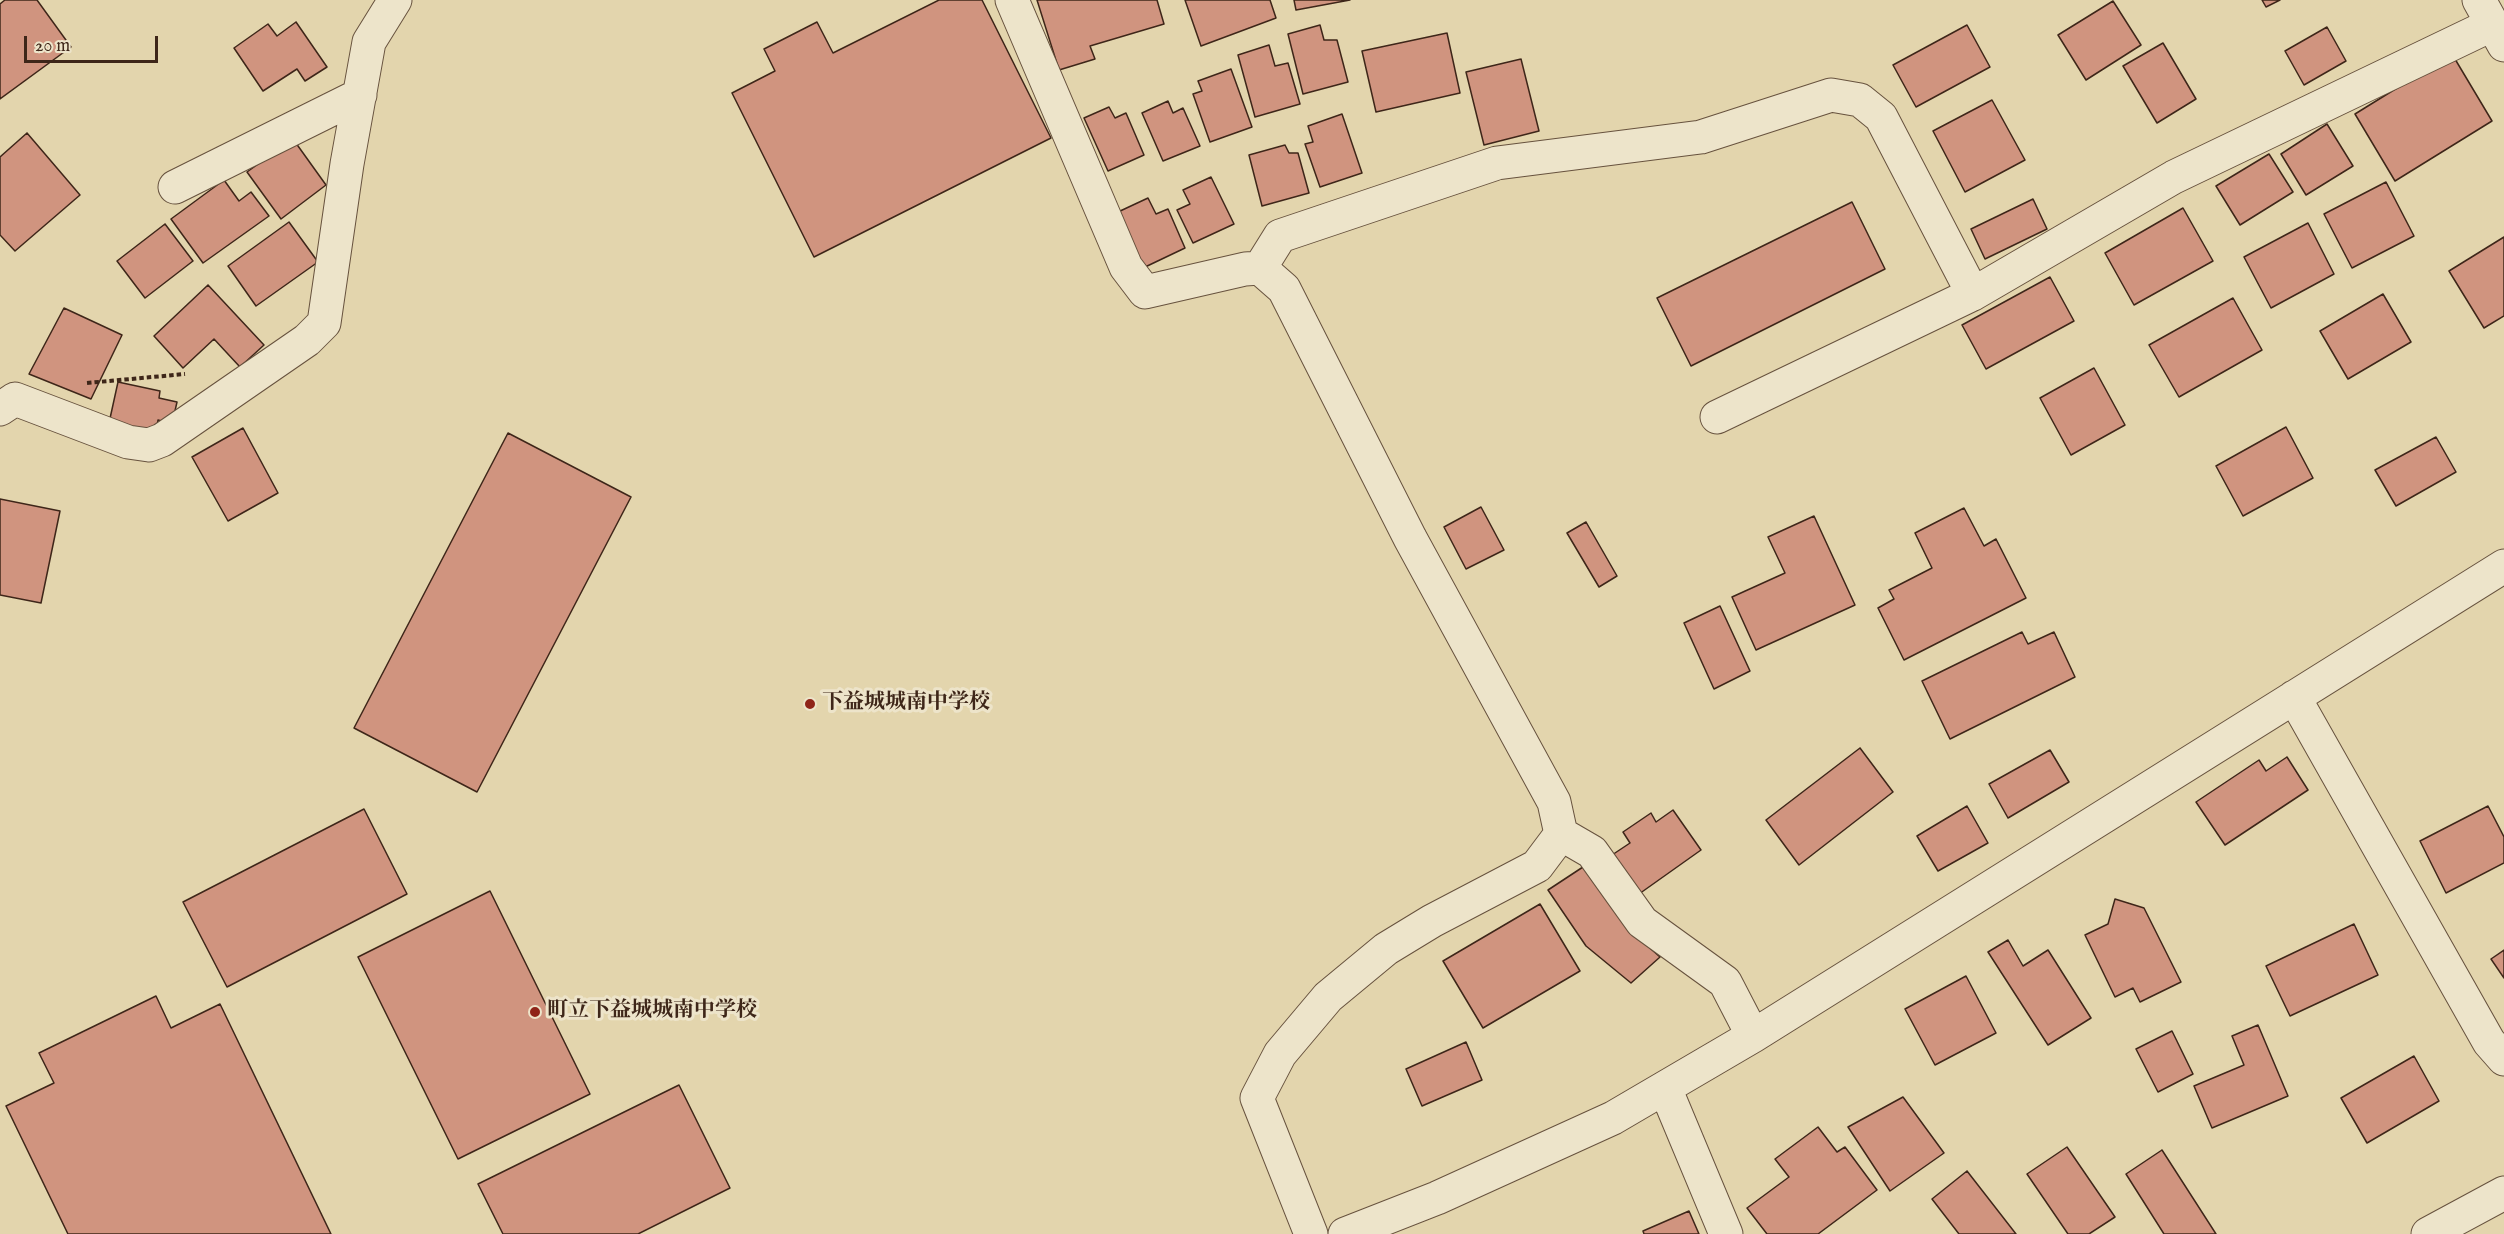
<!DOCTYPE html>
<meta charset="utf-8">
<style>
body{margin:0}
#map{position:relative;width:2504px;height:1234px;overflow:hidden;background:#e3d5ad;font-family:"IM FELL English",serif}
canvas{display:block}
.scale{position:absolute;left:24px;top:36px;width:134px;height:27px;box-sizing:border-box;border:3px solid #3e2619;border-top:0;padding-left:8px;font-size:18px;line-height:21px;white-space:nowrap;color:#3e2619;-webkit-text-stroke:4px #ede4ca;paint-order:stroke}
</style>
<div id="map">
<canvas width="2504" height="1234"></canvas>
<div class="scale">20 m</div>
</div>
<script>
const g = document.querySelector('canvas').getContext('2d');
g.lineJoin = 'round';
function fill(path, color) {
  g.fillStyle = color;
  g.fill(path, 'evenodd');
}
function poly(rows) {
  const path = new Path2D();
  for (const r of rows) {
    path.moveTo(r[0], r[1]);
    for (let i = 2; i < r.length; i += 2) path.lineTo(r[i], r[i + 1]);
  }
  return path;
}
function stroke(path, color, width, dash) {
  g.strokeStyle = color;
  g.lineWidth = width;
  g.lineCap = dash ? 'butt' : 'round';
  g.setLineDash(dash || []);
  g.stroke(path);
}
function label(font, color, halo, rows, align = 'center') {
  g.font = font + ' "IM FELL English","Noto Serif JP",serif';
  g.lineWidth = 6;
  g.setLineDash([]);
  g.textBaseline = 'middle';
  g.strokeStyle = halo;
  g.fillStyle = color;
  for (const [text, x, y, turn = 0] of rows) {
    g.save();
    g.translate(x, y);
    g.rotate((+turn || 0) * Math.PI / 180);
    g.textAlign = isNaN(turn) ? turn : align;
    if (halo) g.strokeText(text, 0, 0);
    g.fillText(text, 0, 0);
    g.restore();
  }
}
const building = poly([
 [5,0,37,0,71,47,0,99,0,4,5,0],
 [939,0,982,0,1051,138,814,257,732,93,775,71,764,49,817,22,833,53,939,0],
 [1037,0,1157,0,1164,24,1090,46,1095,59,1059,70,1037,0],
 [1185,0,1270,0,1276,18,1201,46,1185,0],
 [1294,0,1350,0,1296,10,1294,0],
 [2262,0,2280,0,2266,7,2262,0],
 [2113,1,2141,45,2086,80,2058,35,2113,1],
 [296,22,327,67,305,81,297,69,263,91,234,48,268,24,277,36,296,22],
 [1320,25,1324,40,1337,40,1348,82,1303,94,1288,34,1320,25],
 [1967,25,1990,67,1916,107,1893,65,1967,25],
 [2327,27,2346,61,2304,85,2285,51,2327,27],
 [1447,33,1460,93,1376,112,1362,51,1447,33],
 [2163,43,2196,99,2157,123,2123,66,2163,43],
 [1269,45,1275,66,1288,63,1300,104,1255,117,1238,55,1269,45],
 [2452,54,2492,121,2395,181,2355,114,2452,54],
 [1521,59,1539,131,1484,145,1466,72,1521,59],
 [1231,69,1252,127,1210,142,1193,94,1202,91,1198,81,1231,69],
 [1992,100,2025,160,1965,192,1933,131,1992,100],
 [1168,101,1173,113,1183,108,1200,146,1163,161,1142,113,1168,101],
 [1109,107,1115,118,1126,113,1144,155,1108,171,1084,118,1109,107],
 [1342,114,1362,173,1320,187,1305,144,1313,142,1308,126,1342,114],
 [2327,124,2353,166,2306,195,2281,154,2327,124],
 [27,133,80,195,15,251,0,235,0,157,27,133],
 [293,139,326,185,281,219,247,172,293,139],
 [1285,145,1289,153,1298,153,1309,193,1262,206,1249,155,1285,145],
 [2269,154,2293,192,2240,225,2216,186,2269,154],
 [1211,177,1234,224,1193,243,1177,210,1190,204,1183,190,1211,177],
 [224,180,239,201,251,192,269,216,203,263,171,219,224,180],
 [2386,182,2414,236,2352,268,2324,214,2386,182],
 [1148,198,1156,214,1168,209,1185,248,1143,268,1118,212,1148,198],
 [2033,199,2047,229,1985,259,1971,229,2033,199],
 [1852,202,1885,269,1691,366,1657,298,1852,202],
 [2183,208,2213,261,2134,305,2105,253,2183,208],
 [289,222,318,262,256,306,228,266,289,222],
 [2308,223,2334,274,2271,308,2244,257,2308,223],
 [165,224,193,261,145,298,117,261,165,224],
 [2504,237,2504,316,2484,328,2449,271,2504,237],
 [2050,277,2074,321,1986,369,1962,325,2050,277],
 [208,285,264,345,240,367,214,339,183,368,154,336,208,285],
 [2383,294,2411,342,2348,379,2320,331,2383,294],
 [2233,298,2262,350,2179,397,2149,345,2233,298],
 [64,308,122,335,91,399,29,374,64,308],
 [2094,368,2125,425,2071,455,2040,398,2094,368],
 [118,382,160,391,159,398,177,402,172,424,158,420,156,433,109,423,118,382],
 [2286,427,2313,478,2243,516,2216,466,2286,427],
 [243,428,278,493,228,521,192,457,243,428],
 [508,433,631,497,477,792,354,728,508,433],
 [2436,437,2456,472,2396,506,2375,470,2436,437],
 [0,499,60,511,41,603,0,595,0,499],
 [1481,507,1504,550,1466,569,1444,527,1481,507],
 [1964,508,1984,546,1996,539,2026,598,1904,660,1878,608,1894,599,1889,590,1932,568,1915,533,1964,508],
 [1814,516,1855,605,1756,650,1732,597,1785,573,1768,537,1814,516],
 [1586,522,1617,576,1599,587,1567,533,1586,522],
 [1720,606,1750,671,1714,689,1684,623,1720,606],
 [2022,632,2028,644,2054,632,2075,677,1950,739,1922,681,2022,632],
 [1860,748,1893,792,1799,865,1766,820,1860,748],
 [2050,750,2069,782,2008,818,1989,784,2050,750],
 [2287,757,2308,790,2225,845,2196,802,2259,760,2266,771,2287,757],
 [1967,806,1988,843,1938,871,1917,836,1967,806],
 [2488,806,2504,837,2504,863,2446,893,2420,841,2488,806],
 [364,809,407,894,227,987,183,902,364,809],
 [1673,810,1701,850,1639,894,1612,855,1630,843,1623,832,1651,813,1656,822,1673,810],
 [1586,865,1631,931,1660,957,1631,983,1586,946,1548,890,1586,865],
 [490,891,590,1094,458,1159,358,957,490,891],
 [2115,899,2144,908,2181,982,2140,1002,2133,988,2115,997,2085,935,2108,924,2115,899],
 [1540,904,1580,971,1483,1028,1443,961,1540,904],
 [2354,924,2378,975,2290,1016,2266,966,2354,924],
 [2008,940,2023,966,2048,950,2091,1018,2048,1045,1988,952,2008,940],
 [2504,950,2504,978,2491,959,2504,950],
 [1966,976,1996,1033,1935,1065,1905,1009,1966,976],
 [156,996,171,1028,220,1004,331,1234,68,1234,6,1106,54,1083,39,1053,156,996],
 [2258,1025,2288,1096,2212,1128,2194,1086,2244,1065,2232,1036,2258,1025],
 [2172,1031,2193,1074,2158,1092,2136,1049,2172,1031],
 [1466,1042,1482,1080,1422,1106,1406,1069,1466,1042],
 [2414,1056,2439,1101,2367,1143,2341,1098,2414,1056],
 [679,1085,730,1188,638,1234,503,1234,478,1184,679,1085],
 [1903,1097,1944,1153,1890,1191,1848,1127,1903,1097],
 [1818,1127,1837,1152,1845,1147,1877,1190,1818,1234,1767,1234,1747,1208,1789,1177,1775,1159,1818,1127],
 [2067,1147,2115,1217,2089,1234,2068,1234,2027,1174,2067,1147],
 [2162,1150,2216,1234,2164,1234,2126,1174,2162,1150],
 [1967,1171,2016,1234,1959,1234,1932,1199,1967,1171],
 [1689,1211,1699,1234,1644,1234,1643,1231,1689,1211]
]);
const path = poly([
 [87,383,185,374]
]);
const minor = poly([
 [1012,0,1126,267,1145,292,1245,269,1260,268,1284,289,1410,538,1554,802,1561,834,1592,852,1642,922,1725,982,1753,1036],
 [2479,0,2504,45],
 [175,187,360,95],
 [1260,268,1280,236,1497,163,1701,137,1831,95,1860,100,1881,117,1973,294,2174,177,2491,25],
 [0,409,15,399,128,442,149,445,162,440,307,340,324,323,347,164,369,42,395,0],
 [1717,417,1973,294],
 [2294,697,2489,1042,2504,1059],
 [1665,1088,1726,1234],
 [1311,1234,1257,1098,1280,1054,1328,997,1386,949,1432,921,1537,866,1561,834],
 [1345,1234,1437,1198,1613,1118,1753,1036,2504,566],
 [2428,1234,2504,1193]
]);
const markers = [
 [810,704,6,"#8f2418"],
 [535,1012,6,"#8f2418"]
];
const poiNames = [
 ["下益城城南中学校",822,704],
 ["町立下益城城南中学校",547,1012]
];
fill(building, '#d0947f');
stroke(building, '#3e2619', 1.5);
stroke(minor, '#67523e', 35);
stroke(path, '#3e2619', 4, [4.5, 3]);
stroke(minor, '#ede4ca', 33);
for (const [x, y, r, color] of markers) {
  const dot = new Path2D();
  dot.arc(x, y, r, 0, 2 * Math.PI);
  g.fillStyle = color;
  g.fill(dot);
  stroke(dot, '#ede4ca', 2);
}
label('bold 21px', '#3e2619', '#ede4ca', poiNames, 'left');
</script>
